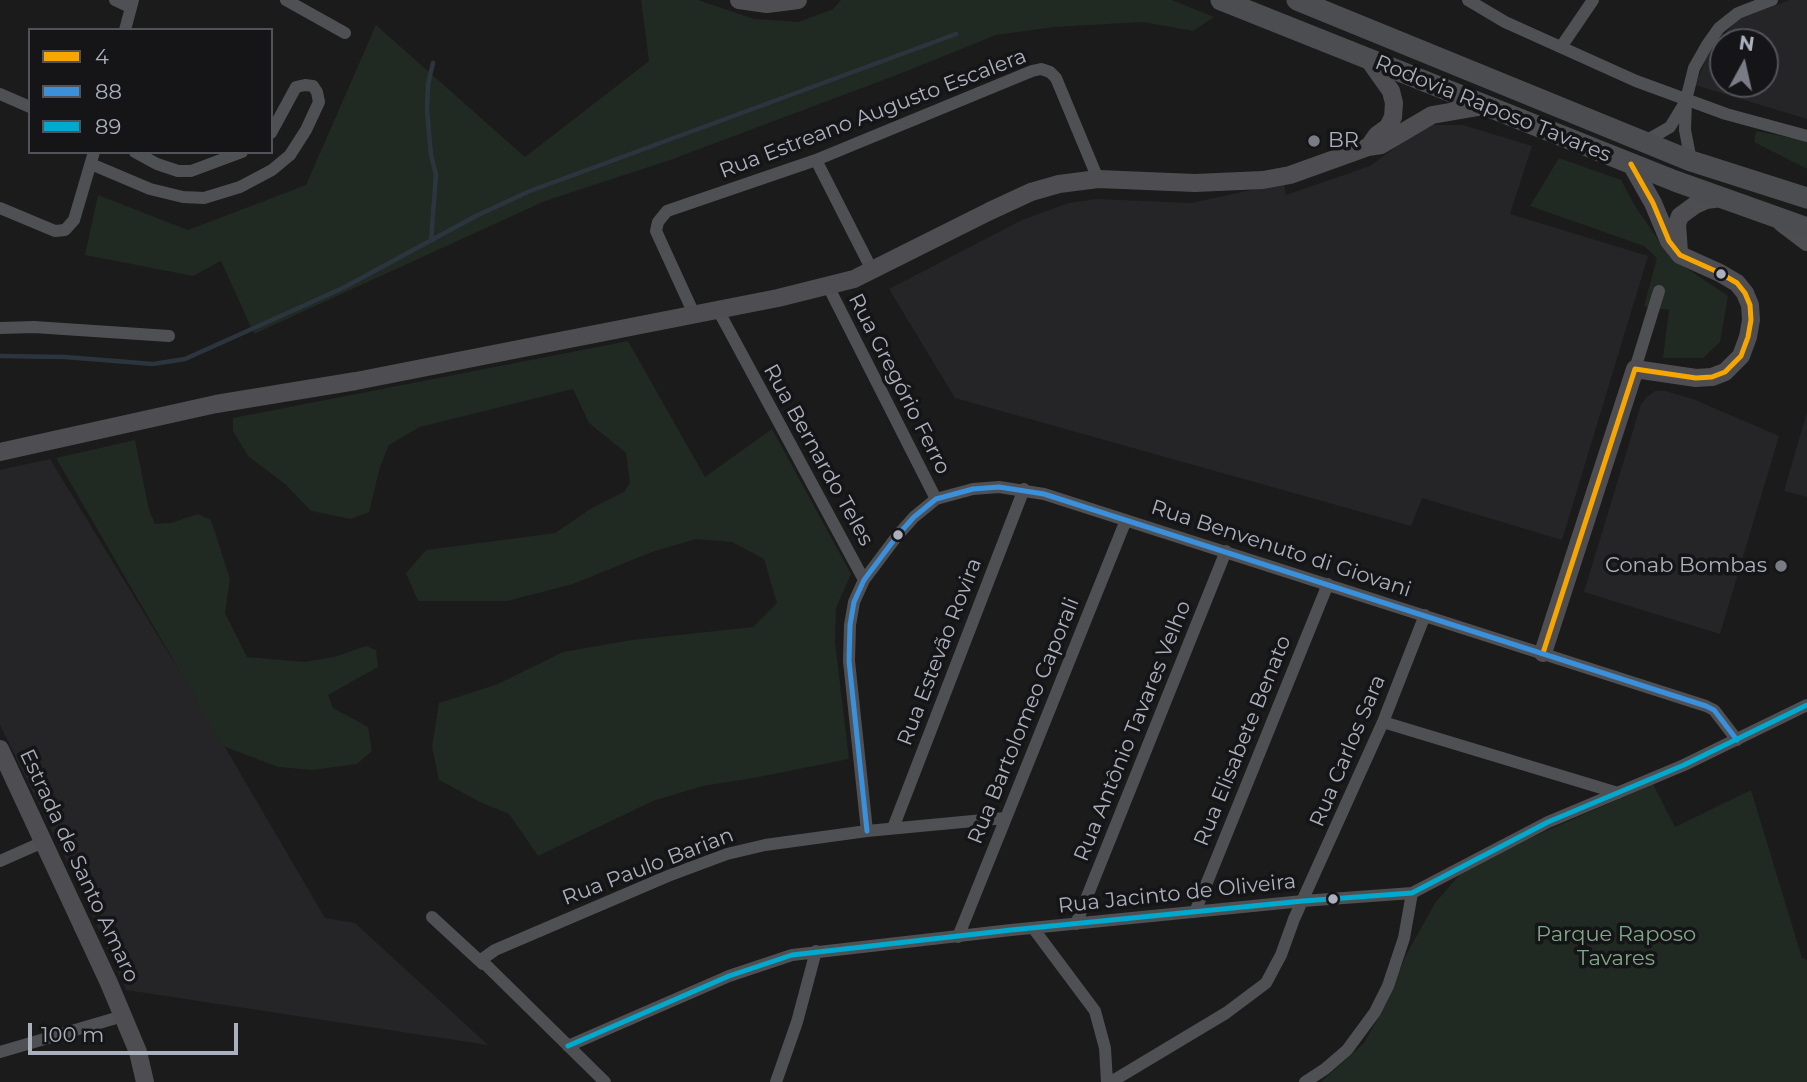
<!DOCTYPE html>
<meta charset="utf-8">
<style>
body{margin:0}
#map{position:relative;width:1807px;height:1082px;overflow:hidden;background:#1b1b1b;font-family:Montserrat,sans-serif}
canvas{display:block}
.legend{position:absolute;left:28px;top:28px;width:245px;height:126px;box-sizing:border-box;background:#151517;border:2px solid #515359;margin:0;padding:9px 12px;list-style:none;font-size:21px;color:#abb0bd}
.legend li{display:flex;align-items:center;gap:14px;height:35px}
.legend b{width:35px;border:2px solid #515359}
.north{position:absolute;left:1709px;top:28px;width:70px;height:70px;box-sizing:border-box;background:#151517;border:2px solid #515359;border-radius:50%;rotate:8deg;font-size:19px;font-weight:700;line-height:28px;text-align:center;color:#abb0bd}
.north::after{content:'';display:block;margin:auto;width:24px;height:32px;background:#797c84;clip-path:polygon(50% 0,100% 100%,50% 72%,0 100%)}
.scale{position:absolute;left:28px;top:1023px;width:210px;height:32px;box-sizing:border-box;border:4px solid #abb0bd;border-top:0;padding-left:9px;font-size:21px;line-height:24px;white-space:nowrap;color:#abb0bd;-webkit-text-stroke:5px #151517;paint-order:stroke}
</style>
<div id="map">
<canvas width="1807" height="1082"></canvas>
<ul class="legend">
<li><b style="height:9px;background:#f7a600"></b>4</li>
<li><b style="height:9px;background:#3a90db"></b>88</li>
<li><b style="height:9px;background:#00a9ce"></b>89</li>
</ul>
<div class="north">N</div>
<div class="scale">100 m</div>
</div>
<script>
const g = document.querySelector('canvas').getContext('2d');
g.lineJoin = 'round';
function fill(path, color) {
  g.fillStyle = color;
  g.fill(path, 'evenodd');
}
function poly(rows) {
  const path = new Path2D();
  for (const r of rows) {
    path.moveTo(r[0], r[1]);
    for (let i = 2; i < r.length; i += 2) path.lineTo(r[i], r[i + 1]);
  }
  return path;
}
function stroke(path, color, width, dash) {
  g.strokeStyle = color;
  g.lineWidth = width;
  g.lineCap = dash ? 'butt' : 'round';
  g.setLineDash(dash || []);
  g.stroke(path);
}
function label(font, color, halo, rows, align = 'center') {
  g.font = font + ' Montserrat,sans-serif';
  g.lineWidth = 7;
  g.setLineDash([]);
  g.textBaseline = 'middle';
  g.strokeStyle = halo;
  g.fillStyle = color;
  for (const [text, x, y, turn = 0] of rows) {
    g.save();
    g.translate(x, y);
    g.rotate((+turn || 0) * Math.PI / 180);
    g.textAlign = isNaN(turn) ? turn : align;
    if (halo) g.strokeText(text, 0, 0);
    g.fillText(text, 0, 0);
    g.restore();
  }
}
const built = poly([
 [1790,0,1807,0,1807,119,1695,85,1707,57,1736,20],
 [1723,42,1765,42,1765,84,1723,84],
 [1433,125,1463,125,1532,146,1510,214,1648,256,1562,540,1422,498,1411,526,955,398,889,289,1022,220,1069,203,1097,199,1191,203,1284,183,1286,195,1370,166,1405,140],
 [1655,391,1665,391,1693,399,1779,436,1720,634,1584,592,1641,404,1648,396],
 [1807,412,1807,497,1784,491],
 [50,459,205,713,325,918,355,923,488,1045,126,990,78,884,0,725,0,470]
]);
const green = poly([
 [641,0,698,0,754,19,799,22,833,9,841,0,1172,0,1214,17,1193,31,1143,22,1054,27,996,35,902,73,670,160,545,201,254,334,221,261,193,276,85,255,98,195,188,230,306,185,376,25,525,157,649,61],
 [1756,131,1807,141,1807,169,1754,142],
 [1559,158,1621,180,1635,206,1670,257,1728,296,1720,342,1703,358,1663,358,1669,310,1644,306,1657,258,1644,246,1530,206],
 [628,341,705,477,772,429,851,574,836,608,835,642,849,759,759,777,703,786,653,801,538,856,509,814,480,802,439,780,432,747,439,703,498,684,563,652,632,640,753,627,777,603,764,559,732,542,696,539,652,552,573,584,507,601,418,601,406,573,426,550,555,533,592,508,624,492,630,483,626,453,589,423,573,389,420,427,389,445,380,467,369,512,351,519,311,511,285,484,248,456,233,431,233,418],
 [135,440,149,510,155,524,171,523,198,514,211,520,230,579,225,613,247,657,305,662,334,657,366,646,376,650,378,667,328,695,333,708,368,727,372,751,357,764,312,770,278,767,223,746,56,458],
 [1653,784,1675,827,1751,790,1802,958,1807,960,1807,1082,1321,1082,1364,1043,1386,1004,1406,955,1435,903,1462,872,1512,846]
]);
const stream = poly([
 [431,241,436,175,431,155,427,110,428,84,433,63],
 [0,356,65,357,153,364,185,359,343,288,476,216,530,191,956,34]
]);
const street = poly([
 [115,0,130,7],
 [286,0,345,33],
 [1468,0,1505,22,1636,81,1726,114,1807,136],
 [125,30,133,0],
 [1561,47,1593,0],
 [0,94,30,107],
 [1644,142,1670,127,1684,104],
 [135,152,157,164,178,171,191,171,242,152],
 [816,160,872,270],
 [1691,161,1685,130,1686,100,1694,68,1707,45,1719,28,1738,13,1772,0],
 [91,164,150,189,183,197,204,198,240,187,272,170,290,155,306,130,319,102,317,92,313,86,305,85,296,87,271,133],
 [0,208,55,231,65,230,74,220,94,152],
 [828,286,936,499],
 [718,310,864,580],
 [694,314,656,231,658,222,667,211,816,160,1032,71,1041,69,1050,72,1056,78,1098,179],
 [0,328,34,327,169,336],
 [1635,369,1659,291],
 [1383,722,1618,793],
 [893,828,1024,489],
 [867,831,849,661,850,625,854,602,864,580,897,536,914,517,936,499,973,489,999,487,1044,494,1706,706,1714,710,1737,740],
 [0,861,43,842],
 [1195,912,1328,584],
 [432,917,483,964],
 [1076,924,1226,551],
 [1033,928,1095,1011,1105,1048,1107,1082],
 [958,937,1126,520],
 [568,1046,729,976,792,955,1011,930,1303,901,1412,893,1548,822,1684,765,1807,705],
 [0,1052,123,1016],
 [605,1082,481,960,495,950,668,876,727,854,765,845,867,831,1005,818],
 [776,1082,797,1022,816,951],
 [1111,1082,1226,1013,1266,983,1281,955,1294,919,1383,722,1425,615],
 [1305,1082,1325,1069,1347,1050,1375,1012,1388,986,1404,938,1412,893]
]);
const secondary = poly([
 [739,0,767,4,798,0],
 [1369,60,1391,91,1394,103,1393,117,1388,127,1377,135,1370,145],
 [1782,223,1807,242],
 [1679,252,1677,224,1680,216,1695,205,1706,200,1721,198],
 [0,452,216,404,356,381,778,298,854,279,990,211,1031,192,1059,184,1098,179,1195,183,1263,180,1290,175,1368,147,1381,145,1432,115,1484,106],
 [1543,653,1635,369,1696,378,1712,377,1725,372,1741,356,1748,337,1751,320,1750,305,1745,293,1737,283,1720,273,1680,255,1669,241,1653,203,1631,164],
 [0,749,109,983,138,1052,145,1082]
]);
const highway = poly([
 [1221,0,1675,181,1807,228],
 [1297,0,1691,161,1807,198]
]);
const bus1 = poly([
 [1543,653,1635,369,1696,378,1712,377,1725,372,1741,356,1748,337,1751,320,1750,305,1745,293,1737,283,1720,273,1680,255,1669,241,1653,203,1631,164]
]);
const bus2 = poly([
 [867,831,849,661,850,625,854,602,864,580,897,536,914,517,936,499,973,489,999,487,1044,494,1706,706,1714,710,1737,740]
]);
const bus3 = poly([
 [568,1046,729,976,792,955,1011,930,1303,901,1412,893,1548,822,1684,765,1807,705]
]);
const markers = [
 [1314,141,7,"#797c84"],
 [1721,274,6,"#abb0bd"],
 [898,535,6,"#abb0bd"],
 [1781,566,7,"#797c84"],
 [1333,899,6,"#abb0bd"]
];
const streetNames = [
 ["Rodovia Raposo Tavares",1493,109,22],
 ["Rua Estreano Augusto Escalera",873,114,-21],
 ["Rua Gregório Ferro",899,384,63],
 ["Rua Bernardo Teles",818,455,61],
 ["Rua Benvenuto di Giovani",1281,549,18],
 ["Rua Estevão Rovira",940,652,-69],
 ["Rua Bartolomeo Caporali",1024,721,-68],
 ["Rua Antônio Tavares Velho",1133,731,-68],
 ["Rua Elisabete Benato",1243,741,-68],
 ["Rua Carlos Sara",1348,751,-67],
 ["Estrada de Santo Amaro",79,866,65],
 ["Rua Paulo Barian",648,867,-21],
 ["Rua Jacinto de Oliveira",1177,894,-6]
];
const poiNames = [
 ["BR",1328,141],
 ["Conab Bombas",1767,566,"right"]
];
const parkNames = [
 ["Parque Raposo",1616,935],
 ["Tavares",1616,959]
];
fill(built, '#252527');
fill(green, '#202922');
stroke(stream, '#2c353e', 4.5);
stroke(street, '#4f5054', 12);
stroke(secondary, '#4e4e52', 18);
stroke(highway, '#4c4d51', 21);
stroke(bus1, '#f7a600', 5);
stroke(bus2, '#3a90db', 5);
stroke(bus3, '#00a9ce', 5);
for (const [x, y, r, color] of markers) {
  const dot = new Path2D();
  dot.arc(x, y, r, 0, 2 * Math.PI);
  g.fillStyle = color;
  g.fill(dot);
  stroke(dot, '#151517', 2.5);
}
label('21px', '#abb0bd', '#151517', streetNames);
label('21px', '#abb0bd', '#151517', poiNames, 'left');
label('21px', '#81a886', '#151517', parkNames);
</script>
